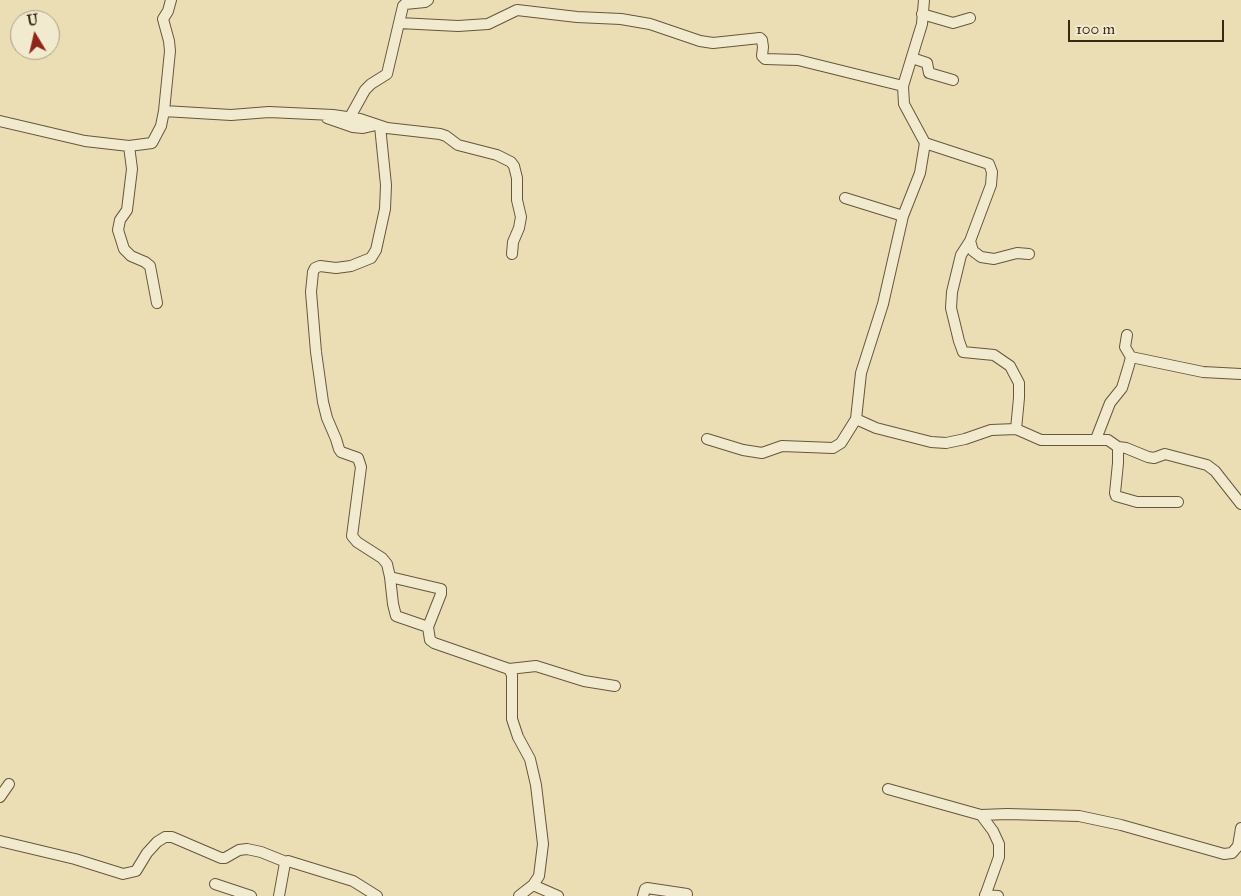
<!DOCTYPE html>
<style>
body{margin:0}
#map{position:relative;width:1241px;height:896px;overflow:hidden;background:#ebdeb5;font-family:"IM FELL Great Primer",serif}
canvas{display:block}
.north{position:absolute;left:10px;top:10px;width:50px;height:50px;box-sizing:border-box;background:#f2eacf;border:1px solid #a89d84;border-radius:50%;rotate:351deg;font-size:14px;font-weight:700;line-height:20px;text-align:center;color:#392913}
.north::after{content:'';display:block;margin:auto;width:18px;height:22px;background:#8f2418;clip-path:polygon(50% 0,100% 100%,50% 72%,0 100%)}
.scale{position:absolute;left:1068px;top:20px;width:156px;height:22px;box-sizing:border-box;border:2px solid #392913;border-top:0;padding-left:6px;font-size:15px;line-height:18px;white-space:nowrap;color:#392913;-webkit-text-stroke:4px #f2eacf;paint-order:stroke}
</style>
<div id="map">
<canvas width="1241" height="896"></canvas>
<div class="north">U</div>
<div class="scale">100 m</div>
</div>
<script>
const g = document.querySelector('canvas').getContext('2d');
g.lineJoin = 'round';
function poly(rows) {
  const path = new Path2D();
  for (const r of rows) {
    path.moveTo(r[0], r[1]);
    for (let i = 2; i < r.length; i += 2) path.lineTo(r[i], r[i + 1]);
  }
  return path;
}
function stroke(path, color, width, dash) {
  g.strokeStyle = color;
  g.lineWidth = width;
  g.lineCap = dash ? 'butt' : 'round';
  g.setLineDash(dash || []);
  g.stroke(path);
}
const minor = poly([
 [924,0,922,24,903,86,904,104,925,143,989,164,992,172,991,185,970,241,961,255,952,292,951,308,959,341,963,352,994,355,1010,366,1019,383,1019,398,1016,429],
 [922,14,953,23,970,18],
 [399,23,458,26,488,24,517,10,577,17,621,19,650,24,700,41,713,43,760,38,762,40,763,47,762,56,765,59,798,60,903,86],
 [912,58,927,63,929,73,953,80],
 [164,111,170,51,169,41,163,19,168,11,171,0],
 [350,117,365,90,371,84,387,74,403,6,405,4,425,2,428,0],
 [327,118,353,127,363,128,376,125],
 [0,121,85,141,129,146,152,143,161,126,164,111,231,115,269,112,333,115,360,119,387,128,440,134,446,136,458,145,497,155,511,162,514,166,517,178,517,200,521,217,519,228,513,242,512,254],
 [380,126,386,185,385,209,376,250,371,258,351,266,336,268,320,266,315,268,313,272,311,292,316,352,323,402,327,418,336,439,339,449,341,452,358,458,361,467,352,536,357,542,382,558,387,564,390,577,393,604,396,616,428,627,430,640,434,643,509,669,512,675,512,719,518,737,530,759,536,785,543,844,539,876,533,885,519,896],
 [129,146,132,169,127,210,120,220,118,230,124,249,131,256,145,262,150,266,157,303],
 [845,198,903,216],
 [970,241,973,251,981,257,994,259,1017,253,1029,254],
 [1131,357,1203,372,1241,374],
 [856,419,876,428,931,442,946,443,965,439,991,430,1016,429,1041,440,1108,440,1118,447,1126,448,1148,457,1154,458,1165,454,1207,465,1215,471,1241,504],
 [707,439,743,450,762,453,782,446,833,448,841,443,856,419,861,373,883,304,903,216,920,173,925,143],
 [1096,439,1110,403,1122,388,1129,365,1131,357,1125,347,1127,335],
 [1118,447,1118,463,1115,493,1116,496,1137,502,1178,502],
 [390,577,441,589,441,594,428,627],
 [509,669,536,666,584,681,615,686],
 [888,789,981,815,993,831,999,844,999,857,985,896],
 [0,797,9,784],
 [981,815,1007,814,1079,816,1121,825,1224,854,1232,853,1238,846,1241,828],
 [0,841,75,859,123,874,136,871,147,853,157,842,165,837,172,837,221,858,225,858,239,850,247,849,261,852,286,862],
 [215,884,251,896],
 [533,885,558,896],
 [985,895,998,896],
 [279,896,285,863,288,861,353,881,377,896],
 [643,896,645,889,647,888,687,894]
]);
stroke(minor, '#66563c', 12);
stroke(minor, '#f2eacf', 10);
</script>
